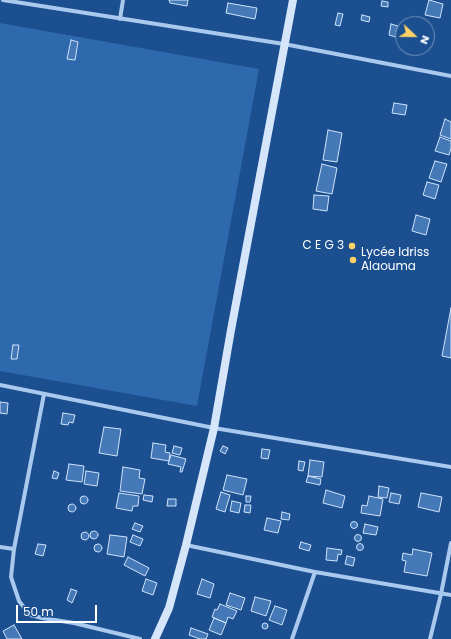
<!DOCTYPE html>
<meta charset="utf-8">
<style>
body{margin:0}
#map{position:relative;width:451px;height:639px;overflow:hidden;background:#1b4f8f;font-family:Poppins,sans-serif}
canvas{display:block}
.north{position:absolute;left:395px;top:16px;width:40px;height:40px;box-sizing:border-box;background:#1b4f8f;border:1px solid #7695bc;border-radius:50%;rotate:112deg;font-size:11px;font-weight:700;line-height:16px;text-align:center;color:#fff}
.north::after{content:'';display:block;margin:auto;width:14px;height:18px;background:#ffd166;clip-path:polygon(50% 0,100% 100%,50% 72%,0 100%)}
.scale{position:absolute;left:16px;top:605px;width:81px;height:18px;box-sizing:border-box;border:2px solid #fff;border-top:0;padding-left:5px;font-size:12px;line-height:14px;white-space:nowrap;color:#fff;-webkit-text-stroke:3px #1b4f8f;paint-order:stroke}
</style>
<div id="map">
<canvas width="451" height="639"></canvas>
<div class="north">N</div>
<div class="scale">50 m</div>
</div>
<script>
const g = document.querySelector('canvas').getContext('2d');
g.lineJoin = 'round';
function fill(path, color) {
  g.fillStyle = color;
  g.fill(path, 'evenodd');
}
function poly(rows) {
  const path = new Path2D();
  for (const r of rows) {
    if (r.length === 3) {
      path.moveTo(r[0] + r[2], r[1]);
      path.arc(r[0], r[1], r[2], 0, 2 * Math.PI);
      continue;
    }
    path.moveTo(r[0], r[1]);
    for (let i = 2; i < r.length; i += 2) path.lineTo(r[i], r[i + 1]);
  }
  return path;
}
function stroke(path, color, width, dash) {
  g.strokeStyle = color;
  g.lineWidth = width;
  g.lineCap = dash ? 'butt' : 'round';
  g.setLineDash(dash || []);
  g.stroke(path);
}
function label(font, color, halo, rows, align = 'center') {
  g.font = font + ' Poppins,sans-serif';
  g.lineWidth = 3;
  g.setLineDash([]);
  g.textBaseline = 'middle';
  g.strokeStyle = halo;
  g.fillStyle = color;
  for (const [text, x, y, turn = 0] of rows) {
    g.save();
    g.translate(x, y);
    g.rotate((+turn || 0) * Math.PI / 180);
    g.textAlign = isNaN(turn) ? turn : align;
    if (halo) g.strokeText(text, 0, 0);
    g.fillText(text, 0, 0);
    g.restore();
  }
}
const green = poly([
 [0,23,259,69,197,406,0,371]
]);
const building = poly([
 [169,0,188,0,187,6,170,3,169,0],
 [429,0,443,4,440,18,425,15,429,0],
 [382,1,388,2,388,7,381,6,382,1],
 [228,3,257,8,255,19,226,13,228,3],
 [338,13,343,14,340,26,335,25,338,13],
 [362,15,370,17,369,22,361,20,362,15],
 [391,24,398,26,396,32,400,33,399,38,389,35,391,24],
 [71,40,78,42,75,60,67,59,71,40],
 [394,103,407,105,405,115,392,113,394,103],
 [445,119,451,122,451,139,440,135,445,119],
 [328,130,342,133,337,162,323,160,328,130],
 [440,137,451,141,451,148,449,155,435,151,440,137],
 [435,161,447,164,441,182,429,178,435,161],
 [322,164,337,168,332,194,316,191,322,164],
 [427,182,439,185,435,199,423,195,427,182],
 [314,195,329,196,327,211,313,209,314,195],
 [416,215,430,219,426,235,412,231,416,215],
 [451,308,451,358,442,356,451,308],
 [13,345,19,345,17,359,11,359,13,345],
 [0,402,8,403,7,414,0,413,0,402],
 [63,413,75,415,73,423,69,422,68,425,61,424,63,413],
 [104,427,121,429,117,456,99,453,104,427],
 [153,443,166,445,165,452,170,453,169,461,151,458,153,443],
 [174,446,182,448,180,455,172,453,174,446],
 [223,446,228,448,225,454,220,451,223,446],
 [262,449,270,450,268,459,261,458,262,449],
 [171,455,186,459,182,472,180,472,181,467,168,464,171,455],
 [310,460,324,462,322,477,308,476,310,460],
 [299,461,305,462,303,471,298,470,299,461],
 [69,464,84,466,82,482,66,480,69,464],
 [123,467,140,470,139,478,145,479,142,494,120,491,123,467],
 [54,471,59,473,57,479,52,478,54,471],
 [86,471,99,473,97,486,84,484,86,471],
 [227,475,247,479,243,495,223,490,227,475],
 [308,476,321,479,320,485,306,482,308,476],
 [379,486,389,488,387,498,378,497,379,486],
 [326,490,345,496,342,508,323,503,326,490],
 [221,492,230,495,225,512,216,509,221,492],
 [119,493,139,496,138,506,133,506,132,511,116,508,119,493],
 [391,493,401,495,399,504,389,502,391,493],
 [421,493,442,497,439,512,418,507,421,493],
 [144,495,153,496,152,502,143,500,144,495],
 [246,496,251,496,250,502,246,502,246,496],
 [369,496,383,499,380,516,361,513,362,505,367,506,369,496],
 [84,500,4],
 [168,499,176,499,176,506,167,506,168,499],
 [232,501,241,503,239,513,230,511,232,501],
 [72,508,4],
 [245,505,251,505,250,513,244,512,245,505],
 [282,512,290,514,289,520,281,519,282,512],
 [267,518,281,521,278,533,264,530,267,518],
 [354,525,3.5],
 [135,523,143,526,140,532,132,529,135,523],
 [365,524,378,527,376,535,363,533,365,524],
 [94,535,4],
 [85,536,4],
 [358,538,3.5],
 [110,535,127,537,124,557,107,554,110,535],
 [133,535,143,539,140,546,130,542,133,535],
 [301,542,311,545,309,551,299,548,301,542],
 [360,547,3.5],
 [38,544,46,545,43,556,35,554,38,544],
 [98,548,4],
 [327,548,342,550,341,555,338,554,337,561,326,560,327,548],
 [413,549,432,553,427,576,404,572,406,561,402,560,403,553,412,555,413,549],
 [347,556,355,558,353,566,345,564,347,556],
 [128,557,149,568,145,576,124,565,128,557],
 [146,579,157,583,153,595,142,591,146,579],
 [202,579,214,584,210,598,197,594,202,579],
 [71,589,77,591,72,603,67,600,71,589],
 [230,593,245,598,241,610,226,605,230,593],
 [255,597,271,601,266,616,251,611,255,597],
 [220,604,237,611,233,619,228,617,226,623,212,617,215,609,217,610,220,604],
 [275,606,287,610,282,625,269,620,275,606],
 [214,618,226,623,221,635,209,630,214,618],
 [265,626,3],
 [14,625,22,639,7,639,3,631,14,625],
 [191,628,208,634,206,639,200,639,189,635,191,628]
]);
const street = poly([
 [3,0,284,44,451,76],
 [120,19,123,0],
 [0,385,214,428,451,467],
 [44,394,14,549,11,577,19,601,30,615,42,618,74,623,140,639],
 [186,545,315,572,451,595],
 [0,547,14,549],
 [292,639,315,572],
 [430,639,441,594,451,543]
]);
const secondary = poly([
 [155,639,169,608,186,545,214,428,231,330,293,0]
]);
const markers = [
 [352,246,4,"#ffd166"],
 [353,260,4,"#ffd166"]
];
const poiNames = [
 ["C E G 3",344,246],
 ["Lycée Idriss",361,253,"left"],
 ["Alaouma",361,267,"left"]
];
fill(green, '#2e69ad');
fill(building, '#4478b7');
stroke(building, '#cfe3fa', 1);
stroke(street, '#a9c9ee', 4);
stroke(secondary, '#d6e6fa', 8);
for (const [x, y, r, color] of markers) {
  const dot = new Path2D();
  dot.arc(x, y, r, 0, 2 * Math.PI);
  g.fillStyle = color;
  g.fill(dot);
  stroke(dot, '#1b4f8f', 1.5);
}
label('12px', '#fff', '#1b4f8f', poiNames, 'right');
</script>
